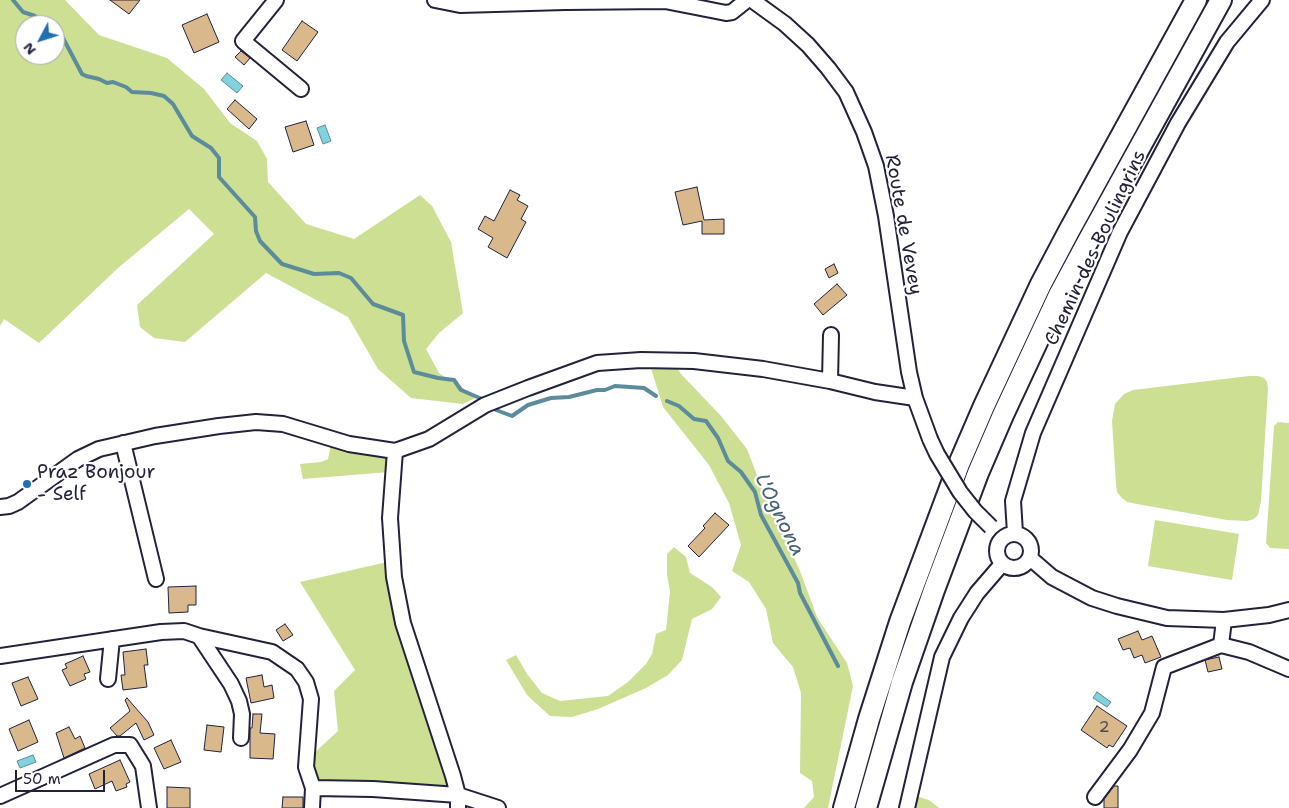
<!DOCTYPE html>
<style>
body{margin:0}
#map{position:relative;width:1289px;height:808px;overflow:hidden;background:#fff;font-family:"Shantell Sans",sans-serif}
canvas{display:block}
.north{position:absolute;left:15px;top:15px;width:50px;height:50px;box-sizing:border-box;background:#fff;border:1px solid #a7a7b1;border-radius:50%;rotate:230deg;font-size:14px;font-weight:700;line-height:20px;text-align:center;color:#22223b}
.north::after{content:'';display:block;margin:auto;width:18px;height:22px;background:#1f6fb2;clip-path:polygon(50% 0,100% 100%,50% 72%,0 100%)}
.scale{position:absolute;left:15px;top:770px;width:90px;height:22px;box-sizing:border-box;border:2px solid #22223b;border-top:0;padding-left:6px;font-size:15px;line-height:18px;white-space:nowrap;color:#22223b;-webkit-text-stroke:4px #fff;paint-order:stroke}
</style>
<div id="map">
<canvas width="1289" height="808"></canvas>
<div class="north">N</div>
<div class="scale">50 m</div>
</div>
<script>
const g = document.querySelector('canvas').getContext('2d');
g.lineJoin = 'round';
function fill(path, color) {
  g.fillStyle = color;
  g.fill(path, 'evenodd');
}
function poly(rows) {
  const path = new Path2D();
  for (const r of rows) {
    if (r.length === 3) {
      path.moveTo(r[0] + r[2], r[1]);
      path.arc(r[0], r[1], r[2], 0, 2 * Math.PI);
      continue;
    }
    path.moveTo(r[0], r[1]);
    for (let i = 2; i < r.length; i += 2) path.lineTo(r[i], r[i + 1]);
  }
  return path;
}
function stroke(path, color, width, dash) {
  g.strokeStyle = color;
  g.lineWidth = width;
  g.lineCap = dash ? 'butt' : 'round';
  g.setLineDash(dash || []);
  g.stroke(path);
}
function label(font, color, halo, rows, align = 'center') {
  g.font = font + ' "Shantell Sans",sans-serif';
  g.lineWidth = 4.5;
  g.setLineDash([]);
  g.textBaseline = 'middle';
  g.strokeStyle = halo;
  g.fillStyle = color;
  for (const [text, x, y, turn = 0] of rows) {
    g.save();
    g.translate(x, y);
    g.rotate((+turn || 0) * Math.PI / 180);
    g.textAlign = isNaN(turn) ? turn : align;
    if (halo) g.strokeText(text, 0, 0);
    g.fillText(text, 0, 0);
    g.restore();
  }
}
const green = poly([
 [0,0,65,0,99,35,167,58,204,89,230,123,257,141,267,159,268,182,306,224,354,239,420,195,432,206,451,242,463,313,439,333,426,349,439,373,477,397,463,404,411,398,378,369,348,317,266,273,185,342,154,338,140,327,137,305,214,234,189,209,118,268,39,343,4,319,0,326],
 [25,25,55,25,55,55,25,55],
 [673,361,681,374,721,416,747,449,760,483,800,571,817,617,847,663,853,686,828,808,804,808,814,797,812,781,800,773,801,693,793,667,773,643,766,609,749,582,732,571,741,545,729,503,709,465,663,407,651,368],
 [1249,376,1258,376,1264,378,1267,382,1268,389,1261,501,1258,515,1254,519,1247,521,1227,520,1137,504,1127,502,1122,498,1117,492,1116,484,1112,421,1115,404,1124,394,1133,390],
 [1278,422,1289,423,1289,549,1270,548,1266,543,1274,426],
 [331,445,383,454,389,463,389,472,303,479,300,464,321,462,328,459],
 [1155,520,1239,534,1232,580,1148,566],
 [674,547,686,557,690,573,712,587,721,597,712,609,692,619,682,660,668,675,646,688,598,709,572,717,550,716,527,695,506,660,516,655,527,674,542,693,560,701,608,696,628,682,646,664,652,654,656,634,666,630,670,592,667,575,667,554],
 [387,562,450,781,448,787,319,783,311,770,312,755,338,731,334,691,355,670,300,582],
 [912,795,929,800,939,808,910,808]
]);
const water = poly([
 [227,73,243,86,237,93,221,80,227,73],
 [325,125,331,141,323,144,317,128,325,125],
 [1097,692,1111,702,1107,707,1093,698,1097,692],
 [33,755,36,762,20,768,17,761,33,755]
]);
const stream = poly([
 [13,0,23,12,35,16,45,25],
 [55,33,63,38,82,74,86,76,99,79,107,83,113,82,126,87,132,92,151,93,164,96,173,104,192,136,211,148,219,158,219,177,255,217,256,231,260,241,282,264,314,274,339,273,351,278,373,304,403,315,404,341,414,372,438,378,454,380,461,390,482,399],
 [667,401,679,406,694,419,706,421,718,438,728,461,741,472,755,492,761,515,798,583,800,593,838,666],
 [496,410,512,416,528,405,551,398,569,397,597,390,605,390,615,386,644,388,656,396]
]);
const building = poly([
 [110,0,140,0,129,14,110,0],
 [207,14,219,42,194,53,182,25,207,14],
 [302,21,318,32,297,61,282,50,302,21],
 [241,51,250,58,244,65,235,57,241,51],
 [235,100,257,119,249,129,227,109,235,100],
 [306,121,314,145,293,152,285,127,306,121],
 [697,187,704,220,724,219,724,234,702,234,702,221,683,225,675,192,697,187],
 [510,190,520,195,517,200,528,206,521,219,526,222,507,258,488,247,493,238,478,229,485,216,494,221,510,190],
 [834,264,838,273,829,278,825,269,834,264],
 [837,284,847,295,823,315,814,304,837,284],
 [715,513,729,525,699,557,688,546,705,528,703,526,715,513],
 [196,586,196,605,188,605,188,612,169,613,168,587,196,586],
 [285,624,293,635,283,641,276,630,285,624],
 [1138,631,1142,640,1152,636,1161,657,1145,663,1142,655,1134,658,1130,648,1123,650,1118,639,1138,631],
 [146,649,148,665,144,665,147,687,123,690,121,675,125,675,123,652,146,649],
 [83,656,90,672,84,674,86,679,70,686,62,670,67,668,65,664,83,656],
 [1219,657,1222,669,1208,672,1205,660,1219,657],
 [262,675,264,687,272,685,274,698,251,703,246,678,262,675],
 [28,677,38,699,21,706,12,683,28,677],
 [127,698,148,722,154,735,144,740,136,723,120,736,117,736,110,728,130,711,125,700,127,698],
 [1097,706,1127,726,1113,747,1109,745,1107,748,1081,730,1097,706],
 [253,714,262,714,260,733,275,734,273,759,250,758,250,728,252,728,253,714],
 [29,720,38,742,18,751,9,729,29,720],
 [207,725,224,727,221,752,204,750,207,725],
 [69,727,75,739,80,736,85,748,64,758,56,733,69,727],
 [171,740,181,762,164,769,154,748,171,740],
 [120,760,130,782,126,784,127,787,116,791,112,781,95,789,89,774,120,760],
 [1114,786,1118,786,1118,808,1104,808,1104,799,1114,786],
 [167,787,190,788,190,808,167,808,167,787],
 [283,797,303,797,303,808,282,808,283,797]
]);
const minor = poly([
 [276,0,243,41,301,89],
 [435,0,460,5,565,2,665,1,726,13,732,12,747,0],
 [752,0,785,24,808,45,828,68,846,92,864,132,876,166,886,216,909,372,915,398,930,439],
 [830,381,831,335],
 [123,443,156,579],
 [395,451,390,518,394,577,403,623,453,776,458,795,458,808],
 [0,507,9,506,18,502,78,459,99,449,155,436,219,426,256,422,283,424,349,444,395,451,429,439,485,405,528,388,597,363,641,360,694,361,763,369,830,381,875,392,915,398],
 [1015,533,1013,501,1033,433,1120,232,1178,123,1227,42,1262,0],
 [1014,551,17],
 [1030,558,1052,577,1092,598,1117,606,1167,618,1224,620,1269,615,1289,610],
 [199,636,231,684,239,701,242,714,241,738],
 [1221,645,1249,652,1289,669],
 [1221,645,1224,620],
 [0,656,161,632,184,631,199,636,272,652,297,669,306,682,311,699,306,767,313,788,373,789,458,795,498,808],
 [108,679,112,639],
 [0,796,114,745,130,745,143,766,149,808],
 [1095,797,1130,750,1152,713,1164,667,1221,645],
 [312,808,313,788],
 [907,808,942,657,961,618,977,593,1002,564]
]);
const highway = poly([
 [844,808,869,719,900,622,959,464,984,406,1041,284,1069,231,1196,0],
 [866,808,902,682,934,590,978,473,1003,415,1059,295,1088,241,1221,0]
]);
const minorBridge = poly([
 [930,439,937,454,960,492,975,511,991,527]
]);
const markers = [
 [27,484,5,"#1f6fb2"]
];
const numberNames = [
 ["2",1104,728]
];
const streetNames = [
 ["Route de Vevey",903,225,80],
 ["Chemin des Boulingrins",1096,248,-65]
];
const poiNames = [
 ["Praz Bonjour",37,473],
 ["- Self",37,495]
];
const waterNames = [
 ["L'Ognona",779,515,64]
];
fill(green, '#ccdf93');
fill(water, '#82d2dd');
stroke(water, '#5c8c9c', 1);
stroke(stream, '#5c8c9c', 4);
fill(building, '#d9b98c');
stroke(building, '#22223b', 1);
stroke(minor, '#22223b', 18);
stroke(highway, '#22223b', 24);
stroke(minor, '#fff', 14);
stroke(highway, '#fff', 20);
stroke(minorBridge, '#22223b', 18, []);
stroke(minorBridge, '#fff', 14);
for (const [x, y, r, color] of markers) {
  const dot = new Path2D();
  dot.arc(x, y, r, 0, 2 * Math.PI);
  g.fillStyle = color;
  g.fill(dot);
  stroke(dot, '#fff', 2);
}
label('16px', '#50484f', null, numberNames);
label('19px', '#22223b', '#fff', streetNames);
label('19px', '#22223b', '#fff', poiNames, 'left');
label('italic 20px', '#446074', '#fff', waterNames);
</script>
